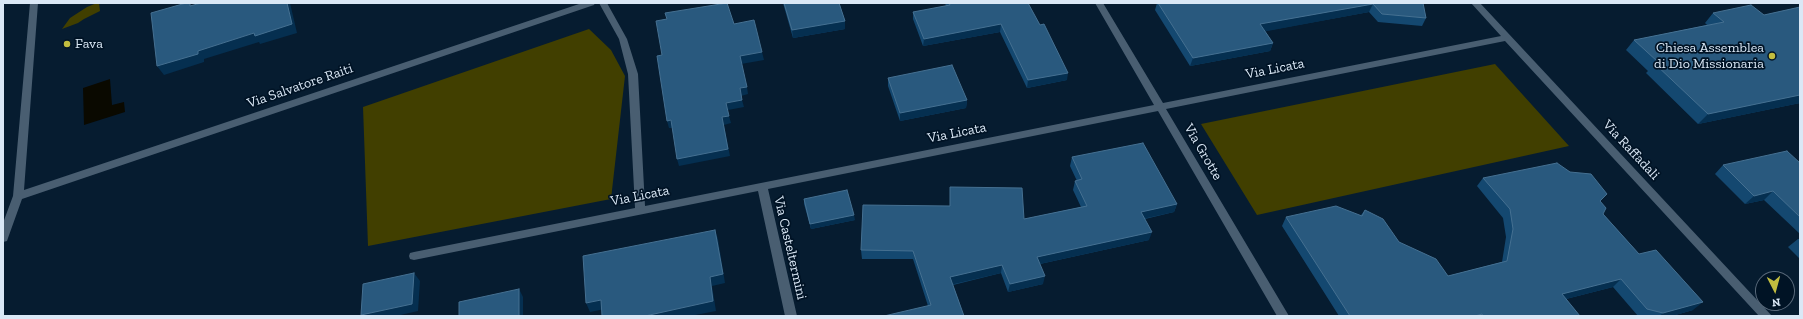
<!DOCTYPE html>
<style>
body{margin:0}
#map{position:relative;width:1803px;height:319px;overflow:hidden;background:#061c30;font-family:"Zilla Slab",serif}
canvas{display:block}
.frame{position:absolute;inset:0;border:4px solid #dae8f6;pointer-events:none}
.north{position:absolute;left:1755px;top:271px;width:40px;height:40px;box-sizing:border-box;background:#001325;border:1px solid #576879;border-radius:50%;rotate:174deg;font-size:11px;font-weight:700;line-height:16px;text-align:center;color:#dae8f6}
.north::after{content:'';display:block;margin:auto;width:14px;height:18px;background:#c2bd3f;clip-path:polygon(50% 0,100% 100%,50% 72%,0 100%)}
</style>
<div id="map">
<canvas width="1803" height="319"></canvas>
<div class="frame"></div>
<div class="north">N</div>
</div>
<script>
const g = document.querySelector('canvas').getContext('2d');
g.lineJoin = 'round';
function fill(path, color) {
  g.fillStyle = color;
  g.fill(path, 'evenodd');
}
function poly(rows) {
  const path = new Path2D();
  for (const r of rows) {
    path.moveTo(r[0], r[1]);
    for (let i = 2; i < r.length; i += 2) path.lineTo(r[i], r[i + 1]);
  }
  return path;
}
function stroke(path, color, width, dash) {
  g.strokeStyle = color;
  g.lineWidth = width;
  g.lineCap = dash ? 'butt' : 'round';
  g.setLineDash(dash || []);
  g.stroke(path);
}
function label(font, color, halo, rows, align = 'center') {
  g.font = font + ' "Zilla Slab",serif';
  g.lineWidth = 3.5;
  g.setLineDash([]);
  g.textBaseline = 'middle';
  g.strokeStyle = halo;
  g.fillStyle = color;
  for (const [text, x, y, turn = 0] of rows) {
    g.save();
    g.translate(x, y);
    g.rotate((+turn || 0) * Math.PI / 180);
    g.textAlign = isNaN(turn) ? turn : align;
    if (halo) g.strokeText(text, 0, 0);
    g.fillText(text, 0, 0);
    g.restore();
  }
}
const green = poly([
 [97,3,99,3,100,11,84,19,78,23,62,29,70,18,87,7],
 [589,29,611,50,625,76,611,199,368,246,363,107],
 [1495,64,1569,146,1257,215,1201,124]
]);
const water = poly([
 [110,79,112,105,124,102,125,112,84,125,83,88]
]);
const street = poly([
 [30,3,38,3,24,190,582,3,595,3,594,5,22,199,8,238,7,241,3,242,3,223,13,196,30,3],
 [599,3,607,3,627,39,638,74,645,206,1154,105,1095,3,1103,3,1163,103,1501,36,1471,3,1480,3,1772,316,1759,316,1505,41,1166,109,1289,316,1277,316,1158,111,768,189,797,316,785,316,758,191,414,260,410,259,409,256,410,253,414,252,635,208,628,74,619,39,599,3]
]);
const wall = poly([
 [783,3,839,3,845,21,845,29,793,38],
 [945,3,1028,3,1067,80,1027,88,1000,32,923,46,913,19,913,12,946,6],
 [1157,3,1423,3,1426,18,1422,26,1378,22,1369,12,1265,31,1273,43,1270,51,1190,66,1155,10],
 [1800,7,1800,103,1698,124,1646,73,1648,71,1626,50,1634,40,1707,25,1705,23,1713,13,1764,15],
 [888,78,967,100,966,108,900,121,888,86],
 [1072,157,1177,204,1174,212,1145,219,1149,240,1040,264,1043,284,1008,292,1001,273,953,285,964,316,928,306,913,259,862,259,861,250,950,206,950,187,1024,219,1081,207,1073,190,1075,181,1077,181,1070,166],
 [1800,163,1800,234,1764,200,1745,204,1715,174,1723,165],
 [1483,178,1607,194,1600,201,1603,214,1639,254,1693,310,1672,316,1638,316,1613,287,1566,299,1580,316,1339,316,1282,226,1286,217,1361,215,1365,210,1399,242,1448,276,1502,262,1506,237,1503,218,1477,186],
 [804,199,855,220,811,229,804,204],
 [1798,239,1800,239,1800,259,1788,247]
]);
const shadedWall = poly([
 [287,3,290,3,297,33,260,44,259,42,204,59,204,62,164,75,157,66,198,51,254,33],
 [1373,4,1369,12,1257,33,1260,24],
 [845,21,845,29,793,38,792,30],
 [1001,24,1000,32,923,46,924,39],
 [1273,43,1270,51,1190,66,1193,58],
 [762,52,764,60,741,64,740,56],
 [1068,73,1067,80,1027,88,1028,80],
 [747,87,748,94,741,96,740,88],
 [1800,95,1800,103,1698,124,1708,114],
 [742,100,744,107,728,110,726,103],
 [967,100,966,108,900,121,900,113],
 [729,116,731,123,724,125,730,156,679,166,677,159,722,117],
 [671,120,673,128,669,128,667,121],
 [1773,191,1764,200,1745,204,1754,196],
 [1177,204,1174,212,1138,220,1141,212],
 [854,215,855,220,811,229,810,224],
 [715,230,718,239,725,283,712,286,716,311,690,316,645,316,710,277],
 [1152,232,1149,240,1035,265,1037,257],
 [1002,265,1001,273,950,285,950,277],
 [414,273,420,281,418,311,396,316,362,316,361,315],
 [1045,276,1043,284,1008,292,1010,284],
 [1621,279,1613,287,1554,302,1562,294],
 [519,289,523,297,523,316,519,316],
 [601,300,605,309,590,312,586,303],
 [1703,302,1693,310,1672,316,1659,316,1663,313]
]);
const building = poly([
 [186,3,190,3,190,6,201,3,287,3,292,24,255,36,254,33,198,51,198,54,157,66,151,13,186,3],
 [727,3,734,24,754,20,762,52,740,56,747,87,740,88,742,100,726,103,729,116,722,117,728,149,677,159,671,120,667,121,657,56,662,55,656,21,667,19,665,13,727,3],
 [784,3,839,3,845,21,792,30,784,3],
 [949,3,1028,3,1040,25,1044,24,1068,73,1028,80,1001,24,924,39,913,12,950,5,949,3],
 [1158,3,1423,3,1426,18,1382,14,1373,4,1260,24,1273,43,1193,58,1158,3],
 [1751,5,1764,15,1800,7,1800,95,1708,114,1654,63,1658,62,1634,40,1724,22,1713,13,1751,5],
 [952,65,967,100,900,113,888,78,952,65],
 [1143,143,1177,204,1141,212,1152,232,1037,257,1045,276,1010,284,1002,265,950,277,964,316,884,316,931,305,913,251,861,250,863,205,950,206,950,187,1022,188,1024,219,1087,206,1075,181,1082,179,1072,157,1143,143],
 [1787,151,1800,163,1800,217,1773,191,1754,196,1723,165,1787,151],
 [1557,163,1570,172,1591,174,1607,194,1600,201,1606,208,1603,214,1639,254,1656,250,1703,302,1663,313,1647,309,1621,279,1562,294,1580,316,1483,316,1482,314,1475,316,1350,316,1286,217,1336,206,1362,216,1365,210,1383,219,1399,242,1436,259,1448,276,1507,261,1513,229,1510,209,1483,178,1557,163],
 [847,190,854,215,810,224,804,199,847,190],
 [715,230,723,274,710,277,713,301,645,316,602,316,601,300,586,303,583,256,715,230],
 [414,273,412,304,361,315,363,284,414,273],
 [519,289,519,316,459,316,459,302,519,289]
]);
const markers = [
 [67,44,4,"#c2bd3f"],
 [1772,56,4,"#c2bd3f"]
];
const poiNames = [
 ["Fava",75,44],
 ["Chiesa Assemblea",1764,48,"right"],
 ["di Dio Missionaria",1764,64,"right"]
];
const streetNames = [
 ["Via Licata",1275,69,-11],
 ["Via Salvatore Raiti",300,86,-19],
 ["Via Licata",957,133,-11],
 ["Via Raffadali",1631,150,47],
 ["Via Grotte",1203,152,60],
 ["Via Licata",640,196,-11],
 ["Via Casteltermini",790,248,77]
];
fill(green, '#413f00');
fill(water, '#0a0900');
fill(street, '#495e71');
fill(wall, '#144870');
fill(shadedWall, '#052f50');
fill(building, '#29597e');
stroke(building, '#457091', 1);
for (const [x, y, r, color] of markers) {
  const dot = new Path2D();
  dot.arc(x, y, r, 0, 2 * Math.PI);
  g.fillStyle = color;
  g.fill(dot);
  stroke(dot, '#001325', 1.5);
}
label('14px', '#dae8f6', '#001325', poiNames, 'left');
label('14px', '#dae8f6', '#001325', streetNames);
</script>
